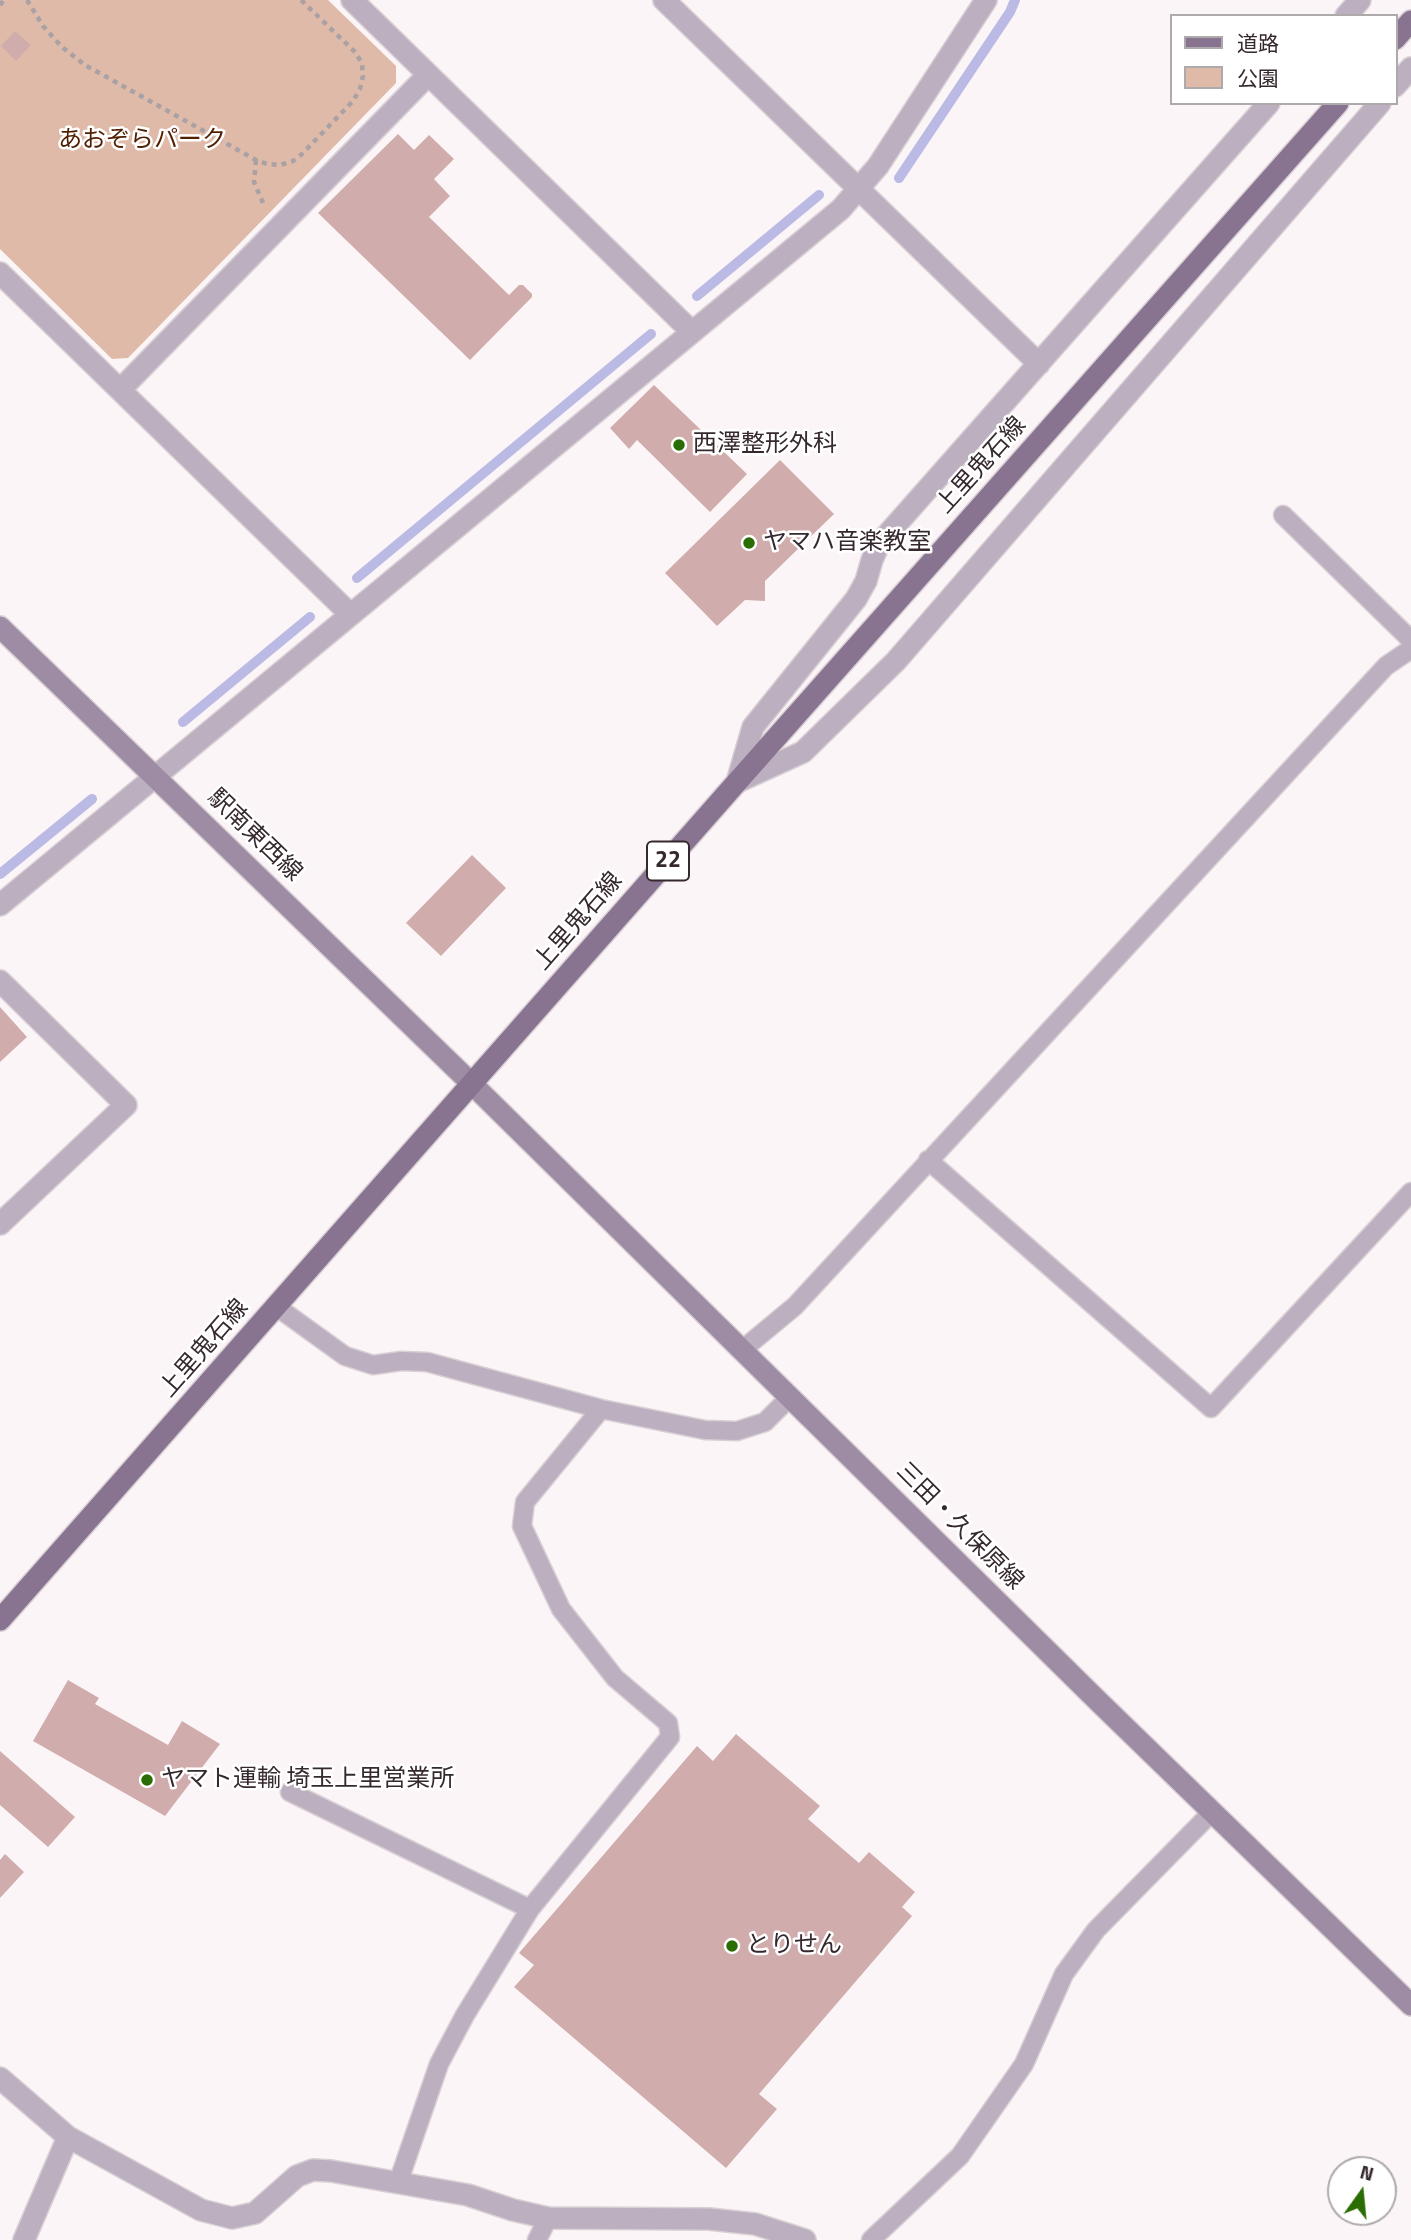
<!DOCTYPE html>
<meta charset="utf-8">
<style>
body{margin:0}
#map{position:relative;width:1411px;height:2240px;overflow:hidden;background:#fcf5f8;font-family:"Titillium Web","Noto Sans JP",sans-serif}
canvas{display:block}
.legend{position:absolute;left:1170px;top:14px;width:228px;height:91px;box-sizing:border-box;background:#fff;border:2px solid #aea9ab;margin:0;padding:9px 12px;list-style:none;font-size:21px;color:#35282e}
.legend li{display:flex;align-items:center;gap:14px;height:35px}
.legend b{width:35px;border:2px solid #aea9ab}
.north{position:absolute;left:1327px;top:2156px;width:70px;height:70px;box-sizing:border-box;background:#fff;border:2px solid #aea9ab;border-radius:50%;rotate:15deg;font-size:19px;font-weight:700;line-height:28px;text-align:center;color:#35282e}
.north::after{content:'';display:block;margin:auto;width:24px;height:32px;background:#2a6d04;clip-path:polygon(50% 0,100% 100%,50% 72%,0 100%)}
</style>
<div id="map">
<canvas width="1411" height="2240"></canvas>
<ul class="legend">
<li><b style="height:9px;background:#887390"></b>道路</li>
<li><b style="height:19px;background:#dfbaa8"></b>公園</li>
</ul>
<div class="north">N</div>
</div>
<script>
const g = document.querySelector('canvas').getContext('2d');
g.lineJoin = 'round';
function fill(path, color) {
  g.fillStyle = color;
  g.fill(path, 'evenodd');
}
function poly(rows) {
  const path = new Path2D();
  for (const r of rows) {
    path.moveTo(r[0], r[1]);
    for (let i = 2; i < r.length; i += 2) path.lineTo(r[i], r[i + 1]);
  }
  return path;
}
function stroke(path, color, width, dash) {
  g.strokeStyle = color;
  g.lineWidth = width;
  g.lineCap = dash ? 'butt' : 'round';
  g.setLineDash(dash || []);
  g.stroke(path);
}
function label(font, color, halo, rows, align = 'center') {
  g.font = font + ' "Titillium Web","Noto Sans JP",sans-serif';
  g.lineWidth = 5;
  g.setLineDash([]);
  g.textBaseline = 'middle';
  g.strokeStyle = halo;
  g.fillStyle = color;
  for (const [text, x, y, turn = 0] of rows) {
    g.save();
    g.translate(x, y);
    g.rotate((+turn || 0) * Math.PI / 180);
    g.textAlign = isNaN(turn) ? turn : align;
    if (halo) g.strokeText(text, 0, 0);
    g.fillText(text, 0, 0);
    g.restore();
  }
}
const green = poly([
 [0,0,328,0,396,66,396,83,128,358,112,359,0,249]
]);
const stream = poly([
 [899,178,1010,12,1015,0],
 [697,296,819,195],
 [357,578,651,334],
 [183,722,310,617],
 [0,874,92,799]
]);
const building = poly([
 [15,31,31,45,16,61,1,46],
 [398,134,414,150,429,135,454,159,434,179,450,196,429,217,509,295,519,285,523,285,532,294,532,297,470,360,318,213],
 [654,385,747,474,710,512,637,440,629,449,610,428],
 [780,460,834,514,765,581,765,601,745,600,717,626,665,573],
 [472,855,506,888,441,956,406,923],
 [0,1007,27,1037,0,1062],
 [68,1680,99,1698,95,1704,168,1745,182,1721,220,1744,165,1816,33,1741],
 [736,1734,820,1806,808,1819,859,1863,869,1852,915,1892,902,1907,912,1916,759,2094,777,2109,726,2168,514,1987,534,1965,519,1953,697,1746,713,1761],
 [0,1751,75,1817,48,1847,0,1805],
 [5,1854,24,1872,0,1898,0,1860]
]);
const path = poly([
 [27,0,43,26,62,47,85,65,256,160,267,164,280,165,293,161,302,154,353,101,360,89,363,76,362,64,356,53,301,0],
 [0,5,4,0],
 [256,160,254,182,263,203]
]);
const lane = poly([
 [1283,515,1411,640],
 [928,1160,1211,1408,1411,1192],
 [277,1307,345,1356,373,1365,401,1361,427,1362,601,1409,705,1430,737,1431,765,1422,790,1397],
 [742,1350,795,1306,1386,666,1411,649],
 [290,1792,530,1909],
 [398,2183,439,2064,465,2015,530,1909,670,1737,668,1723,615,1678,561,1609,522,1526,525,1502,601,1409],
 [537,2240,548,2218],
 [871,2240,960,2156,1024,2064,1064,1974,1096,1930,1212,1812]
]);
const street = poly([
 [352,0,691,331],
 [664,0,1039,364],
 [1346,16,1360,0],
 [1395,86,1411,68],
 [0,273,350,614],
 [120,390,428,75],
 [737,782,803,752,896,661,1380,103],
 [737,782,753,727,856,599,866,581,872,560,879,544,1269,103],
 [0,905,841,209,878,166,986,0],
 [0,981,126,1105,0,1224],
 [0,2078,68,2137,201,2210,232,2218,255,2213,297,2176,313,2170,331,2171,468,2195,513,2210,548,2218,709,2219,755,2224,805,2240],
 [24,2240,68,2137]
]);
const secondary = poly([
 [0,627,472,1084,1099,1702,1411,2005]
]);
const primary = poly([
 [1395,39,1411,21],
 [0,1620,737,782,1338,103]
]);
const markers = [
 [679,445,7,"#2a6d04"],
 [749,543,7,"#2a6d04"],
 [147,1780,7,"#2a6d04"],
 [732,1946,7,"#2a6d04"]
];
const shields = [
 [668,861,42]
];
const shieldNames = [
 ["22",668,861]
];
const parkNames = [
 ["あおぞらパーク",142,141]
];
const poiNames = [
 ["西澤整形外科",693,445],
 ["ヤマハ音楽教室",763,543],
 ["ヤマト運輸 埼玉上里営業所",161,1780],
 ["とりせん",746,1946]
];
const streetNames = [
 ["上里鬼石線",982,466,-48],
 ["駅南東西線",254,836,44],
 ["上里鬼石線",579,922,-49],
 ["上里鬼石線",205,1349,-49],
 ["三田・久保原線",959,1527,45]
];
fill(green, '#dfbaa8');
stroke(stream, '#bbbae4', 10);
fill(building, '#d1acac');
stroke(lane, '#d8d0d4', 21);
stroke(street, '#d8d0d4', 24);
stroke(secondary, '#d8d0d4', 24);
stroke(primary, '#d8d0d4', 24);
stroke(path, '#aaa1a5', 4.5, [5, 5]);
stroke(lane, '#bbafc0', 18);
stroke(street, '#bbafc0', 21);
stroke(secondary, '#9e8ca4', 21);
stroke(primary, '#887390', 21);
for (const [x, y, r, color] of markers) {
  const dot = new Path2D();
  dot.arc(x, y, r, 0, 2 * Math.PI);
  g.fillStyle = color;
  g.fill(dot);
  stroke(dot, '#fff', 2.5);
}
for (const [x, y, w] of shields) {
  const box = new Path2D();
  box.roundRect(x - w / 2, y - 19.5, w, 39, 5);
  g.fillStyle = '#fff';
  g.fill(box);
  stroke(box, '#35282e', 2);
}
label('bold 23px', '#35282e', null, shieldNames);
label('24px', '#521e00', '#fff', parkNames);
label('24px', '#35282e', '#fff', poiNames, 'left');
label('24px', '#35282e', '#fff', streetNames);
</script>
